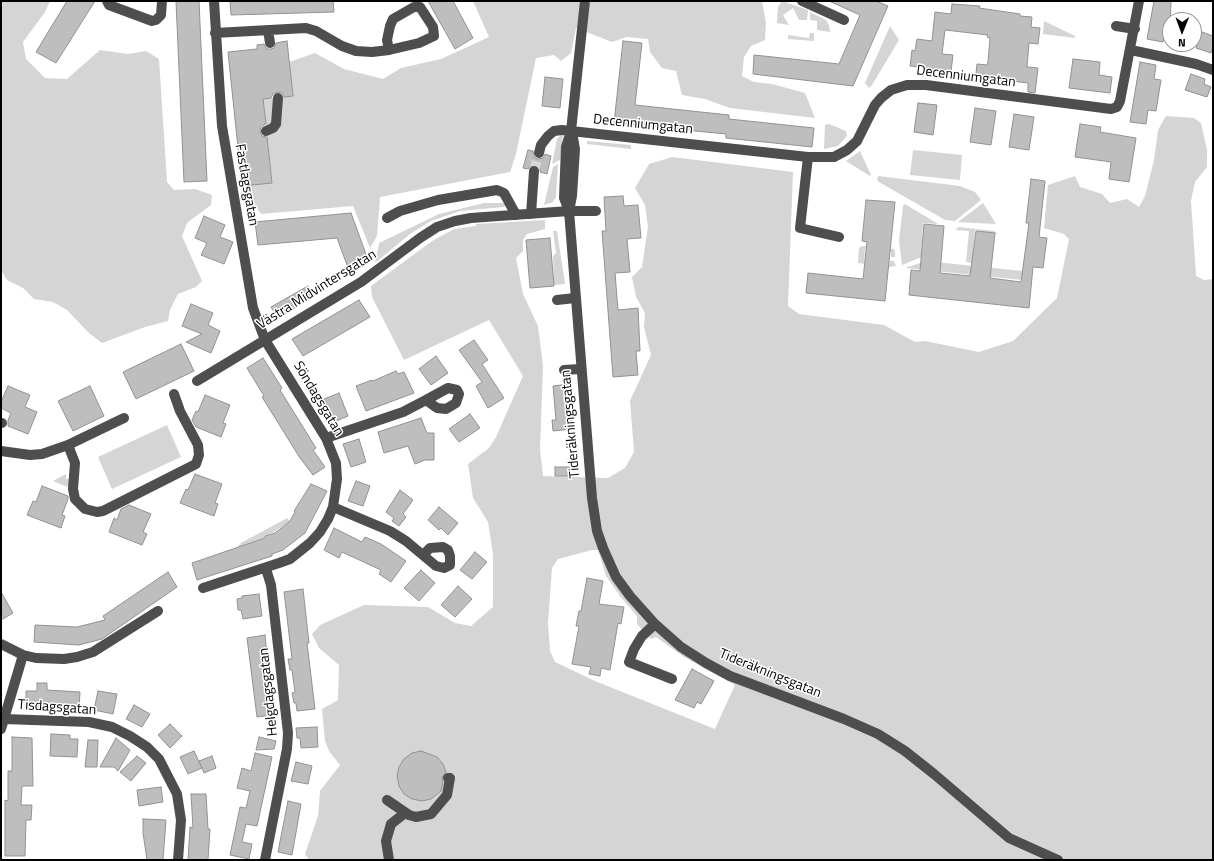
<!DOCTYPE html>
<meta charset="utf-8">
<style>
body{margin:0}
#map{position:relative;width:1214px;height:861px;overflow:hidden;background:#fff;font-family:"Titillium Web",sans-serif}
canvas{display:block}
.frame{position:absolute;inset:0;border:2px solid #000;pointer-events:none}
.north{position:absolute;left:1162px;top:12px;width:40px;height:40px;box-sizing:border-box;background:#fff;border:1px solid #999;border-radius:50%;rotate:181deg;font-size:11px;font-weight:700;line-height:16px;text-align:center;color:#000}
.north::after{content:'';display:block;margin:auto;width:14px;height:18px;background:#000;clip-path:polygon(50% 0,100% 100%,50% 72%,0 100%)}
</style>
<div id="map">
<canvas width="1214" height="861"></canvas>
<div class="frame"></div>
<div class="north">N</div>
</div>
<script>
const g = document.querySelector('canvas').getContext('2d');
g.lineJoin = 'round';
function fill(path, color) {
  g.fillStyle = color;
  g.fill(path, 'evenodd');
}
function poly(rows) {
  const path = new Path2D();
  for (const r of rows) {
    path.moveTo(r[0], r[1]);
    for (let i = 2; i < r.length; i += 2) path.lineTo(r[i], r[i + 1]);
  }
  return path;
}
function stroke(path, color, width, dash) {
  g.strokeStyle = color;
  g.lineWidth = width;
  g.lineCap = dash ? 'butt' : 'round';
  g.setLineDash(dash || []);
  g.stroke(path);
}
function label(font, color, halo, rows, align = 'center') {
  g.font = font + ' "Titillium Web",sans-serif';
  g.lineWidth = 3;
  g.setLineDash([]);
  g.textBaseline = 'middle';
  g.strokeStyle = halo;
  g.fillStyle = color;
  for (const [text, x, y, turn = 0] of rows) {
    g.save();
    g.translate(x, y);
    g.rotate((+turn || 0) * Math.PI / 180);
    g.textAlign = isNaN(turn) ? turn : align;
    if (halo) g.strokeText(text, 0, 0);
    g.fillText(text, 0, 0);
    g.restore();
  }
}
const green = poly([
 [1,1,50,1,45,12,23,42,26,59,45,78,67,79,100,50,128,54,146,51,159,59,167,182,174,190,195,189,212,195,211,205,187,223,182,236,202,281,196,287,178,294,170,310,168,321,145,327,102,343,89,333,67,310,53,302,34,299,23,288,7,280,1,270],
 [473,1,762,1,766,23,765,40,751,46,744,57,742,76,754,82,772,84,805,93,815,118,730,108,705,99,682,95,676,71,662,68,650,52,648,39,627,37,612,42,576,28,571,53,561,61,554,55,536,58,516,154,510,172,380,197,377,236,370,248,353,206,261,214,242,186,272,182,263,99,293,96,289,62,315,53,344,69,383,79,401,68,441,59,489,37],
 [782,1,808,10,807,20,799,20,793,8,783,15,789,25,777,23,778,7],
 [810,12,826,20,829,25,830,32,817,30,817,21,810,20],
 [1044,21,1075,36,1075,38,1043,34],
 [890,26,899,40,872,85,869,88,865,83],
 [810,33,814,33,814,41,788,39,788,35,809,38],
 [1166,116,1194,118,1201,123,1207,150,1207,167,1195,182,1191,201,1196,276,1204,280,1213,279,1213,860,309,860,305,854,318,816,320,791,340,765,329,751,325,741,322,709,338,700,339,665,319,648,312,634,320,625,364,605,428,607,455,623,471,626,493,607,493,554,488,522,473,498,468,464,489,448,496,437,523,376,489,320,404,360,372,297,371,286,432,241,454,229,476,226,476,224,545,220,545,229,527,234,523,240,523,251,516,258,523,294,538,326,543,366,540,449,543,476,608,478,625,468,634,452,630,401,651,355,644,327,645,313,636,297,632,277,642,267,648,227,645,205,635,188,649,164,672,157,793,172,788,306,799,314,884,325,915,342,925,341,979,352,1013,341,1057,298,1069,239,1064,234,1044,228,1048,185,1075,176,1080,187,1102,194,1110,203,1127,199,1139,207,1145,196,1154,160,1158,130],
 [592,550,598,550,606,576,620,596,637,616,637,624,651,639,656,637,684,657,735,685,715,729,595,681,555,662,550,651,548,623,552,568,558,559],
 [829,124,846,131,847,136,838,146,824,149,825,125],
 [561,135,563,136,560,160,552,164,557,139],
 [587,141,631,145,631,149,587,144],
 [913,150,962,155,960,180,910,175],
 [860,151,871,175,870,176,846,161],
 [558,164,556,197,553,202,544,205,553,167],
 [878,176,960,186,975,192,981,200,955,221,945,220,879,182,877,180],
 [484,203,503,203,506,205,504,207,460,211,431,221,410,234,375,263,379,243,439,214],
 [983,203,996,224,958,222],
 [905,204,938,224,923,223,921,255,941,257,922,257,902,265,899,241,903,206],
 [958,227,994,231,998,234,975,230,972,263,966,262,969,231,956,230],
 [553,231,557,231,565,284,554,285,553,256,556,253],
 [862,246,894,249,895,251,895,257,891,257,891,252,865,249,864,263,889,266,890,261,894,261,896,266,889,267,858,263,859,248],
 [926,261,1032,272,1032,281,905,268],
 [167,425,181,457,112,489,98,457],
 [66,474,66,479,72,479,70,488,53,481],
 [287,518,290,521,274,532,264,536,265,538,236,548,241,543]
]);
const building = poly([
 [67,1,95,1,56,63,36,52,67,1],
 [176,1,199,1,207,181,184,182,176,1],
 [230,1,333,1,334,12,231,15,230,1],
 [428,1,453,1,473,38,455,49,428,1],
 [829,1,876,1,888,6,853,86,753,74,754,55,839,64,860,15,829,1],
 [1154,1,1171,1,1170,29,1166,28,1163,42,1147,39,1154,1],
 [952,4,980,6,979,8,1020,14,1020,16,1032,17,1031,27,1040,28,1038,44,1029,43,1027,67,1038,68,1035,93,1028,92,1028,83,985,78,985,75,976,74,977,64,987,65,988,62,990,38,987,37,988,35,945,30,942,54,953,55,951,71,910,66,912,50,915,51,917,39,932,41,935,12,951,14,952,4],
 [1202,32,1213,36,1213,47,1211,53,1196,48,1202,32],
 [287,41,293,96,284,97,282,93,278,92,273,94,271,98,263,99,266,124,261,127,260,131,262,136,267,137,272,183,242,186,228,52,257,49,257,45,264,44,267,49,271,49,274,48,276,43,287,41],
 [623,41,642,43,635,105,729,115,729,119,814,128,812,147,726,138,726,134,614,123,623,41],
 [1073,59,1100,62,1099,75,1112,77,1110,93,1069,88,1073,59],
 [1140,62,1156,65,1154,79,1161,80,1156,111,1148,110,1146,124,1130,122,1140,62],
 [1191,74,1205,79,1204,84,1211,87,1207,97,1185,90,1191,74],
 [545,77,563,79,560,108,542,106,545,77],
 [918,103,937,105,933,135,914,132,918,103],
 [975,108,996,111,991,145,970,142,975,108],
 [1014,114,1034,117,1029,150,1009,147,1014,114],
 [1080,124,1101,127,1100,132,1136,138,1129,182,1109,179,1111,162,1075,157,1080,124],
 [528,150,533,151,534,157,538,159,543,158,545,154,551,156,547,174,540,172,540,168,535,165,531,165,528,169,523,168,528,150],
 [1031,179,1045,181,1039,237,1047,238,1043,268,1033,267,1029,308,909,295,911,270,920,271,924,224,944,226,940,273,970,276,976,231,995,233,990,278,1021,282,1029,223,1026,223,1031,179],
 [623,196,624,206,638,205,641,238,627,239,630,272,615,273,618,310,638,308,640,351,636,351,638,375,613,377,602,231,606,231,604,197,623,196],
 [866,200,895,202,885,301,806,293,808,273,863,279,867,242,862,241,866,200],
 [351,213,367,257,347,265,337,238,258,245,255,222,351,213],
 [204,216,225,225,220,237,233,242,224,264,201,255,207,243,195,238,204,216],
 [550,238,554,286,530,288,526,240,550,238],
 [308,286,315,296,278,318,271,307,308,286],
 [359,300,370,317,303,356,292,339,359,300],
 [191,304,213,313,208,325,220,331,211,353,186,342,202,334,182,326,191,304],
 [474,340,488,360,482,364,504,398,488,408,476,386,482,382,459,350,474,340],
 [181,344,194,371,136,399,123,372,181,344],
 [436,356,448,373,431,385,419,369,436,356],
 [263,358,282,388,280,390,316,448,313,450,325,467,313,475,300,458,262,397,264,396,247,368,263,358],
 [396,371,398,374,404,372,414,393,366,411,356,386,372,380,373,381,396,371],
 [569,384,570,394,566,395,567,414,571,414,572,429,553,431,552,420,556,420,553,386,569,384],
 [8,386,30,395,25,407,37,412,28,434,8,426,8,420,11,413,1,408,1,402,8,386],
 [90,386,104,416,73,431,58,401,90,386],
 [339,393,348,416,334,422,324,399,339,393],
 [205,395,230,405,223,423,226,424,221,437,196,427,192,420,196,411,198,412,205,395],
 [470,414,480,428,459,442,449,429,470,414],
 [421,418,427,433,434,433,434,460,425,460,415,464,408,446,384,453,378,432,421,418],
 [359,439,366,462,351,467,343,444,359,439],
 [555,467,570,467,570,476,555,476,555,467],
 [195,474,222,484,215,503,218,504,214,516,180,503,186,489,188,490,195,474],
 [356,481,370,486,363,506,348,501,356,481],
 [311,484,327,491,305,533,283,550,272,554,272,556,197,580,192,563,265,538,265,536,275,533,290,521,295,512,294,511,311,484],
 [42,486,68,496,68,499,62,515,65,516,61,528,27,515,33,501,36,502,42,486],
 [400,490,413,500,403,514,406,517,399,526,392,521,394,518,386,512,400,490],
 [129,505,151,514,143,532,147,534,142,545,109,532,114,518,117,520,121,509,129,505],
 [439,507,458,523,448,535,441,528,439,530,428,520,439,507],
 [334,528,362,542,365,537,381,544,406,561,391,582,379,574,381,570,342,552,339,558,324,550,334,528],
 [475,552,487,562,472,579,460,570,475,552],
 [421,570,435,583,419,601,404,588,421,570],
 [168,572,177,587,102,639,79,645,34,642,35,625,77,627,105,620,103,616,168,572],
 [587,578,603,581,599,604,624,607,621,624,618,623,610,670,601,668,600,676,589,674,591,667,572,664,579,626,576,626,579,611,581,611,587,578],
 [458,586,472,599,455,617,441,605,458,586],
 [303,589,309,643,307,643,315,709,297,711,296,703,294,703,292,693,295,692,292,670,290,670,288,659,292,659,284,592,303,589],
 [1,592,13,613,1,620,1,592],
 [259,594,262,616,243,619,241,610,238,610,237,599,242,598,242,596,259,594],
 [265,635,273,715,257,717,247,638,265,635],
 [692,669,714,681,701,704,697,702,694,708,675,700,692,669],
 [37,683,47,683,47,690,80,692,79,710,26,708,26,691,37,691,37,683],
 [98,691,117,694,113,714,94,710,98,691],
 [134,705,150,714,142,727,126,719,134,705],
 [170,724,182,736,170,748,158,735,170,724],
 [317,727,318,747,301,748,300,738,297,738,296,728,317,727],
 [51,734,70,735,70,739,78,739,77,757,50,756,51,734],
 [12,737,32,738,33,786,22,786,21,805,32,805,31,820,26,820,25,856,5,856,5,800,8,801,8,771,12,771,12,737],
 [259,737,276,741,274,749,256,750,259,737],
 [116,738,130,750,118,771,114,767,100,767,116,738],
 [88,740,98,740,97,767,85,767,88,740],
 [194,751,202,768,188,774,180,757,194,751],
 [421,751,437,757,443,764,446,772,442,778,443,782,441,791,431,799,422,801,412,799,404,794,399,786,397,776,399,767,404,759,412,753,421,751],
 [255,753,272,757,257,826,246,824,242,842,252,844,249,859,230,855,240,807,246,808,250,791,237,788,242,768,251,771,255,753],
 [137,756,146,763,131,781,120,772,137,756],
 [212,756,216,768,204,773,199,761,212,756],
 [296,762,312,766,308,784,291,781,296,762],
 [161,787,163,802,139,806,137,790,161,787],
 [191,794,206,794,208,829,210,829,208,860,188,860,190,827,193,828,191,794],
 [288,801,301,804,292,855,278,852,288,801],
 [143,819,166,820,163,860,147,860,143,833,143,819]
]);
const minorTunnel = poly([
 [534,171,539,153]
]);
const minor = poly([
 [107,1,109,5,152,21,156,20,161,15,162,1],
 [585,1,571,131,566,147,564,198,569,211,592,498,597,531,603,548,616,577,630,596,655,624,681,647,706,663,730,676,844,719,878,734,905,751,934,774,1009,838,1058,860],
 [802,1,844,20],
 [1116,26,1135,29],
 [268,30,270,43],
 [215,33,306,28,316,31,342,46,356,51,372,52,389,50,419,43,434,36,433,27,420,7,414,7,393,19,390,26,387,40,389,50],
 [1131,50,1196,64,1213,70],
 [266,131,273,128,276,124,278,98],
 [539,153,541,145,548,136,554,131,562,130,808,157,834,157,847,150,857,141,875,105,881,98,891,90,907,85,926,85,1111,109,1117,107,1120,101,1139,1],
 [808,157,800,228,839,237],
 [569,211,572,196,575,149,572,132],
 [531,214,534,171],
 [387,218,400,211,438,200,497,190,504,193,516,215],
 [557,300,575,298],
 [564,370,580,369],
 [197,381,361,282,420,238,437,227,455,221,471,218,569,211,596,211],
 [1,423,2,423],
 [326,438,403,412,426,400,437,408,446,409,456,403,459,394,457,390,448,388,426,400],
 [68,445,75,463,73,489,75,499,85,509,97,512,103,511,196,464,199,455,198,445,180,411,174,394],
 [1,451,30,455,42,454,68,445,124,418],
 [333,507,390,531,406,541,436,566,444,568,450,565,450,556,448,550,443,547,430,548,423,555],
 [203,588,279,563,290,559,310,543,320,532,328,519,333,507,337,479,336,463,326,438,265,340,253,308,222,126,214,1],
 [655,624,642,636,634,649,629,662,672,679],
 [1,644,23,655,36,658,64,659,77,657,93,652,158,611],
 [4,719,89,722,112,727,130,736,147,747,159,759,177,794,181,820,178,860],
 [1,729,23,655],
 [387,800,409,815,416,817,431,814,447,795,450,778,448,778],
 [265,860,287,749,288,733,271,585,266,569],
 [389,860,386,841,391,824,405,813]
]);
const streetNames = [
 ["Decenniumgatan",966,77,7],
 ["Decenniumgatan",643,125,6],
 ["Fastlagsgatan",246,185,80],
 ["Västra Midvintersgatan",317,290,-32],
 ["Söndagsgatan",318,399,59],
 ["Tideräkningsgatan",571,424,-95],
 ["Tideräkningsgatan",770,674,22],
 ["Helgdagsgatan",269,692,-96],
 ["Tisdagsgatan",57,708,4]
];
fill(green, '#d5d5d5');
fill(building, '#bebebe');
stroke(building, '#929292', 1);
stroke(minorTunnel, '#d9d9d9', 10, [10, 5]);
stroke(minor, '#4e4e4e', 10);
label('14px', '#000', '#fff', streetNames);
</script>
